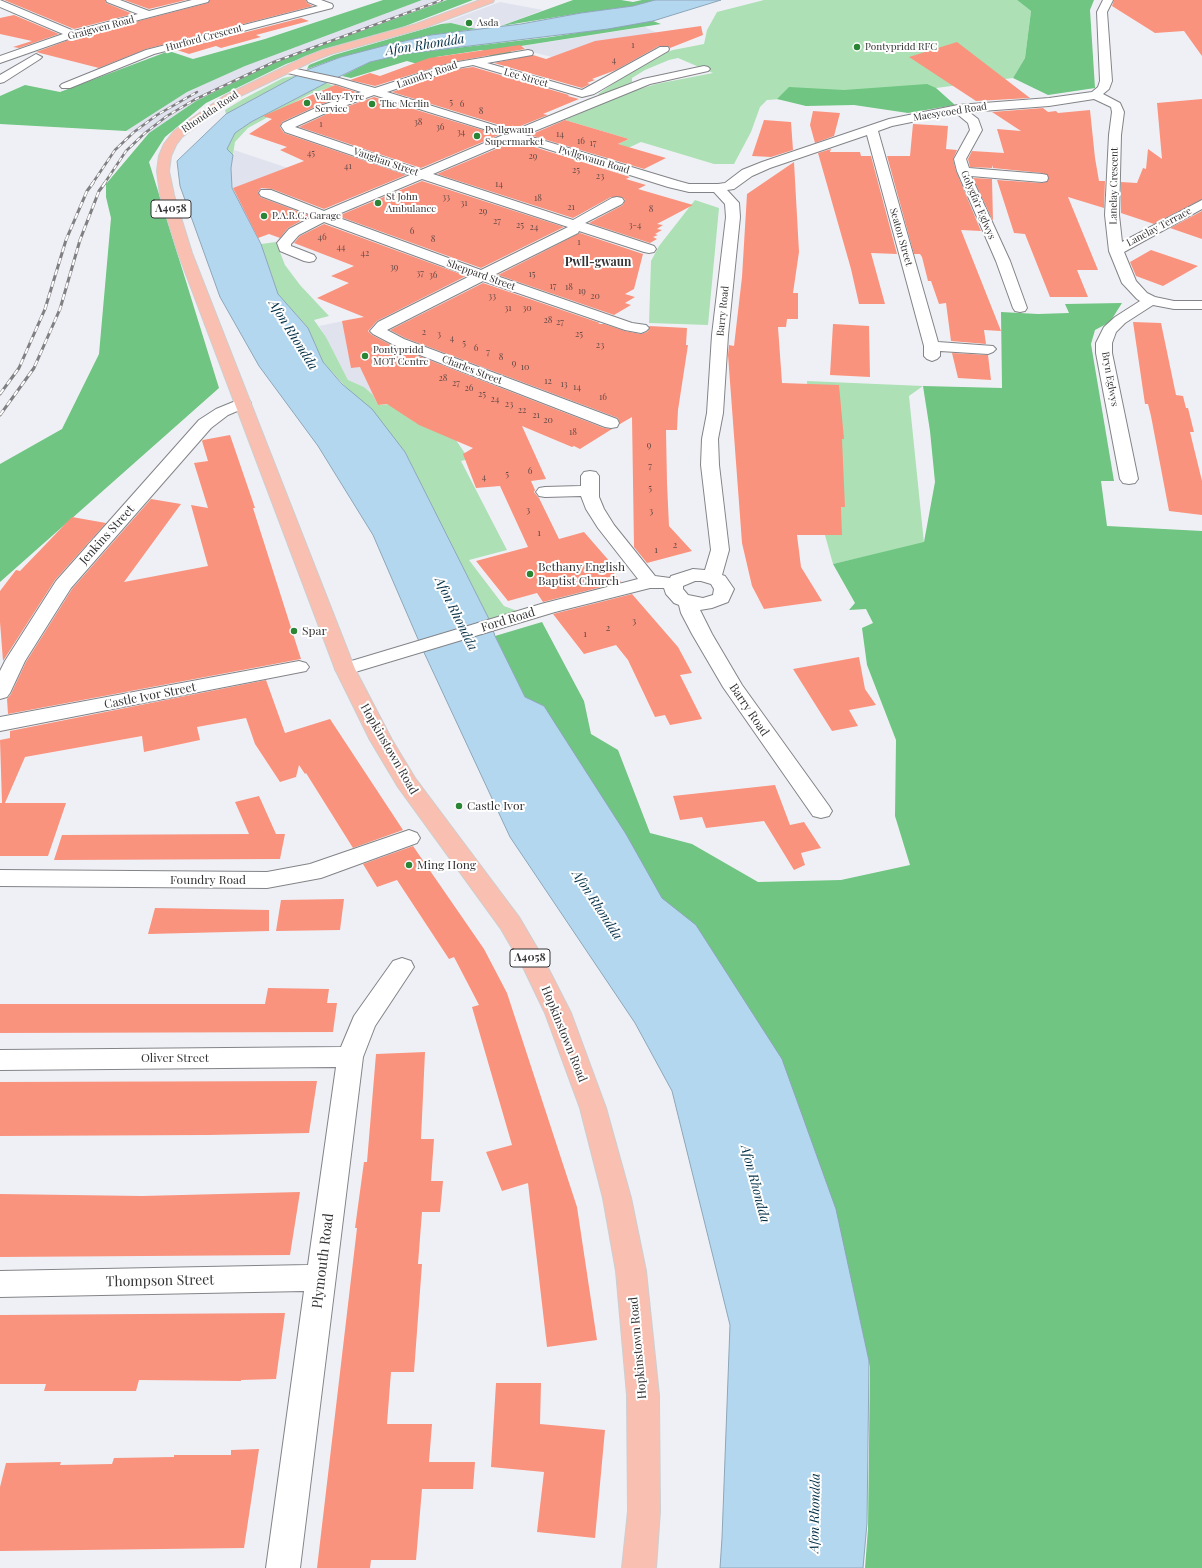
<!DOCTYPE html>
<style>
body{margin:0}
canvas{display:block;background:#eff0f5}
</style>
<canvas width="1202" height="1568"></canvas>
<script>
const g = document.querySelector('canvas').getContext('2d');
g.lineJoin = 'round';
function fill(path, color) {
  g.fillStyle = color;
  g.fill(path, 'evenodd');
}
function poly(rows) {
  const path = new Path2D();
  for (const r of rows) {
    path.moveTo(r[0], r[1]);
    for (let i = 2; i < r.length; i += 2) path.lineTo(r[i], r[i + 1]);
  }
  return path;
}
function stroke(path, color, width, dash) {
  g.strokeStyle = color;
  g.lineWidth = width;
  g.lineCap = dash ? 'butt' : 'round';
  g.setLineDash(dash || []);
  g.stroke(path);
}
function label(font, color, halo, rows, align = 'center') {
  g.font = font + ' "Playfair Display",serif';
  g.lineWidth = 4;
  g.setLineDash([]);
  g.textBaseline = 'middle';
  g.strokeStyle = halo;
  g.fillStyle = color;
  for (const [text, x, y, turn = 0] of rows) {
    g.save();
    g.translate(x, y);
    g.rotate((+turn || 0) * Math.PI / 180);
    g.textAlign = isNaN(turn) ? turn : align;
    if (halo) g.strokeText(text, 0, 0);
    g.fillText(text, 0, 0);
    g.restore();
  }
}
const built = poly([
 [422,0,447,0,276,62,196,101,149,133,126,131,187,92,245,66],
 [500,2,543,10,501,26,476,29,451,23,441,24],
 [645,27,659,34,552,57,532,52,522,46],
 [234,150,312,176,266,193,308,213,309,217,258,238,232,188,231,168],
 [343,321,393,394,373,395,364,387,348,380,326,337,319,326]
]);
const green = poly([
 [764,0,1017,0,1031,11,1025,58,1013,78,936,88,767,100,760,107,751,132,734,164,714,164,641,142,611,156,599,153,629,139,565,120,633,91,656,84,713,73,678,58,669,60,645,70,632,78,632,82,600,96,598,94,620,79,622,76,662,54,673,50,704,44,707,30,717,12],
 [293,76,296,76,226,114,225,110,243,99,283,78],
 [326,83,334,86,310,94,248,128,235,142,233,155,226,149,235,133,251,122],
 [695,200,719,208,708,325,649,323,651,261,659,246],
 [276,242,285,265,300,285,329,316,314,320,326,337,348,380,364,387,373,395,378,405,391,404,416,423,419,422,453,436,469,459,461,461,507,550,469,560,504,606,520,612,490,621,405,452,323,362,308,328,278,294,261,244],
 [807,381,923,386,909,396,924,543,833,564,818,510,810,464]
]);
const forest = poly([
 [383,0,422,0,245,66,187,92,126,131,0,124,0,96,25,85,60,92,169,51,193,59,265,39],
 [447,0,473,0,395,30,330,48,286,64,206,103,165,137,149,162,219,388,0,582,0,464,62,429,99,354,111,218,106,197,106,184,149,133,196,101,276,62],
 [573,0,621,0,633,2,642,0,655,0,633,6,581,13,501,26],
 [1017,0,1094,0,1090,10,1095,88,1048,95,1013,78,1025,58,1031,11],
 [653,21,661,24,508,48,512,53,490,56,482,50,436,57,428,67,407,61,351,78,342,76,370,62,404,54,551,37],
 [451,23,476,29,431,35,387,45,341,57,307,69,309,65,334,55,441,24],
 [927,84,936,88,955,105,908,113,854,105,806,106,777,99,789,87,844,90],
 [1122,303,1110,322,1095,330,1091,344,1114,481,1101,481,1107,526,1202,531,1202,1568,865,1568,868,1529,870,1367,836,1215,662,903,544,706,525,697,495,636,542,622,584,701,591,734,618,750,650,833,692,844,758,882,841,880,910,865,895,816,896,740,867,665,862,628,873,623,866,609,849,610,855,603,833,564,924,542,935,482,930,431,923,386,1002,388,1001,312,1038,314,1069,313,1065,304]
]);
const water = poly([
 [655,0,721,0,653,21,608,29,404,54,370,62,326,83,251,122,235,133,227,149,233,155,231,168,232,188,261,244,278,294,308,328,323,362,342,384,372,409,405,452,490,621,495,636,525,697,544,706,626,834,662,898,696,925,782,1059,836,1209,869,1361,867,1523,863,1568,720,1568,722,1538,730,1325,672,1091,635,1023,510,837,421,646,373,535,318,446,259,366,220,297,180,186,177,161,226,114,309,69,341,57,387,45,431,35,521,24,581,13,633,6,655,0]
]);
const building = poly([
 [4,0,105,0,106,3,133,14,74,29],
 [124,0,186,0,149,9],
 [210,0,306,0,307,3,313,6,146,49,99,68,36,52,77,37,208,3],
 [1114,0,1202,0,1202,56,1184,31,1155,33,1112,6],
 [14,15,59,34,19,48,13,47,32,41,0,34,0,18],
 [301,18,309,21,256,35,261,37,221,48,216,46,189,54,177,50],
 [701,26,703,35,670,48,668,46,659,46,616,70,592,79,595,80,587,83,590,84,582,88,494,63,533,55,546,59,595,41],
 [957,42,1030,98,976,101,909,57],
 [520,45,525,49,452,62,375,86,350,80,370,73,380,76,429,58],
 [473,67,569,95,568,96,579,99,543,114,548,115,513,129,392,92,458,69],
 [335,85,356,92,319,105,282,122,280,127,284,133,406,175,324,209,272,189,261,188,258,192,260,197,310,216,288,228,280,238,269,234,258,238,233,188,304,161,280,150,287,147,249,134,272,119,263,116],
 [374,97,499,135,421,168,299,127,329,113],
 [1202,99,1202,199,1154,224,1121,213,1121,182,1137,183,1143,168,1146,169,1148,149,1162,159,1157,103],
 [1043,108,1048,112,1056,111,1058,113,1090,110,1095,158,1099,181,1105,181,1104,208,1068,197,1098,270,1077,270,1088,297,1050,297,1025,234,1014,233,997,180,1042,183,1048,181,1048,175,1042,173,993,168,992,165,992,168,970,167,968,159,972,151,1004,153,997,129,1021,131,992,112],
 [813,111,840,113,834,136,815,143,810,125],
 [565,120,629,139,618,144,666,158,644,169,530,135],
 [764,120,791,122,793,150,771,157,752,156],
 [913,124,948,126,946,149,957,150,953,159,956,171,981,231,961,230,1001,331,984,330,986,344,951,341,946,303,939,304,931,281,928,281,922,257,920,254,914,254,887,156,910,156],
 [515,141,630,177,626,179,646,185,638,189,693,205,657,224,663,225,657,229,662,230,655,234,658,235,653,237,657,239,650,243,589,223,623,205,625,200,622,197,611,197,573,218,437,174],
 [831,149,830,152,860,152,861,156,871,156,897,254,871,253,885,304,859,304,851,269,818,153],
 [794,162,799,252,793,293,798,293,798,319,787,319,786,327,778,327,782,383,839,385,844,439,842,439,845,507,841,507,842,535,797,535,801,567,822,601,764,609,752,586,742,543,728,355,729,345,734,346,742,277,747,194],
 [973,178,992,179,993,221],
 [422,181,564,227,481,268,338,216],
 [1202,211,1202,239,1170,228],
 [324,224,466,276,377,321,368,331,372,335,393,346,604,428,612,429,580,449,574,446,572,447,522,426,546,479,531,481,535,490,534,492,539,498,559,539,584,532,618,571,613,572,621,582,543,602,537,593,508,601,476,561,528,547,500,486,476,488,463,454,473,448,419,425,387,404,378,405,360,367,351,368,342,321,364,317,317,298,349,283,331,276,354,266,294,243,300,236],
 [580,233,643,254,634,289,625,294,635,297,625,303,631,305,614,315,498,275],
 [1151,250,1198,266,1163,286,1136,276,1130,262],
 [483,283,600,323,598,324,604,324,625,331,641,334,647,332,650,328,649,326,687,328,686,345,688,345,678,410,677,430,666,430,667,483,669,526,692,551,647,563,634,547,632,417,620,424,618,418,405,338,390,330],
 [1133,322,1161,323,1176,395,1183,396,1186,408,1188,408,1194,432,1190,432,1202,481,1202,515,1169,511,1151,416,1148,404,1145,404],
 [833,324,869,326,870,377,830,375],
 [952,353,988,355,991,380,958,378],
 [230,435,255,508,253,508,301,659,8,714,7,699,11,694,26,662,72,589,151,499,181,504,124,582,208,566,191,505,208,508,194,463,208,461,202,441,203,440],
 [72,517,106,523,55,580,3,661,0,622,0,591,16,570,20,571],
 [632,594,678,647,692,673,680,675,702,719,670,725,665,715,655,717,628,660,616,645,584,654,553,614],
 [859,657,865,689,876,705,849,710,858,726,832,731,793,669],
 [266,680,285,733,330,719,403,830,353,848,306,773,305,774,299,765,296,777,280,782,255,744,246,718,197,727,200,740,144,752,142,736,25,757,5,803,66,803,48,856,0,856,0,803,2,803,0,740,10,738,10,731],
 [775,785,790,825,804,822,821,848,801,853,805,865,794,870,764,821,706,828,702,817,680,820,673,796],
 [259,796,276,834,285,834,280,859,54,860,62,835,249,834,235,802],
 [413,846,484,949,507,993,577,1207,597,1340,547,1347,528,1183,502,1191,486,1152,512,1145,472,1007,479,1005,454,957,449,959,397,880,377,887,363,864],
 [344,899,340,930,276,931,281,900],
 [155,908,269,910,269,931,148,934],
 [268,988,329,989,327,1003,337,1003,333,1032,0,1033,0,1004,265,1004],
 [425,1052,421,1139,434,1139,431,1181,443,1181,440,1212,422,1212,418,1264,422,1264,414,1372,391,1372,387,1424,432,1424,429,1462,475,1462,473,1489,422,1489,416,1560,371,1560,370,1568,317,1568,357,1228,355,1228,364,1162,367,1162,376,1054],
 [317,1081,309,1133,209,1135,0,1136,0,1082],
 [300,1192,290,1255,0,1257,0,1194,142,1196],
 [285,1313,276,1379,241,1380,241,1381,139,1380,136,1391,44,1391,46,1384,0,1384,0,1315],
 [496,1383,541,1383,540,1424,605,1430,595,1538,537,1532,544,1472,491,1467],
 [259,1449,244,1548,0,1551,0,1487,6,1463,61,1462,60,1465,112,1464,114,1458,174,1457,174,1455,231,1455,231,1450]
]);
const minor = poly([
 [0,0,74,31,138,14,107,2,106,0,120,0,149,11,192,0,209,0,208,2,77,36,0,63,0,56,63,34,0,7,0,0],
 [307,0,321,0,332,4,333,6,332,8,154,54,70,88,62,88,60,86,62,84,146,50,318,6,308,2,307,0],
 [1103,0,1113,0,1107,12,1112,81,1109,89,1103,94,1120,103,1124,112,1121,135,1119,215,1122,242,1202,200,1202,209,1124,252,1136,281,1147,293,1155,297,1174,301,1202,301,1202,309,1174,309,1153,305,1125,323,1116,332,1112,343,1112,353,1138,479,1135,483,1129,484,1123,483,1120,479,1096,353,1096,343,1104,327,1115,317,1140,301,1137,299,1122,283,1109,251,1105,215,1109,135,1112,112,1111,107,1094,99,1049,106,969,112,978,119,982,130,966,159,969,168,1042,174,1047,175,1048,178,1047,181,1042,182,971,176,1010,261,1027,308,1025,311,1020,312,1015,311,1013,308,996,261,957,171,954,159,970,130,968,123,956,113,892,126,878,131,938,342,993,346,996,349,993,352,988,354,940,351,940,356,937,359,932,361,927,359,924,356,924,346,867,135,770,168,752,176,734,189,727,190,739,203,740,217,728,335,723,413,718,439,719,465,729,550,722,575,725,576,734,589,728,602,712,608,700,610,712,634,742,685,829,806,832,811,829,816,821,818,813,816,723,687,692,634,681,613,679,605,674,603,666,594,664,588,650,588,555,612,352,673,345,675,338,673,335,669,338,665,541,604,638,579,598,528,586,509,581,496,545,497,539,496,536,492,539,488,545,487,581,486,581,476,584,472,590,471,596,472,599,476,599,497,604,509,614,525,655,576,670,578,671,576,693,569,705,570,711,550,701,465,702,439,707,413,712,335,726,217,725,204,714,192,689,192,668,187,515,139,433,174,573,220,612,198,617,197,622,198,624,201,622,204,585,223,654,246,656,249,654,252,649,253,644,252,579,231,578,233,494,275,632,323,646,325,649,328,646,331,641,333,625,330,483,281,387,330,404,339,617,419,619,423,617,427,611,428,605,427,394,345,373,334,370,331,378,322,470,276,324,222,299,235,291,244,291,246,314,255,316,258,314,261,309,262,304,261,280,251,277,243,289,229,314,216,261,196,259,193,261,190,271,190,324,211,410,175,285,132,281,126,283,123,320,106,361,92,336,84,283,72,281,70,283,68,287,67,339,78,375,88,452,63,528,50,532,51,533,53,532,55,487,63,582,90,660,47,668,47,669,49,668,51,594,94,582,97,473,65,458,68,387,92,513,131,588,100,643,79,704,66,708,67,710,69,708,71,650,84,525,135,678,181,689,184,718,184,725,183,742,170,762,162,889,119,958,105,1049,98,1092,92,1098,87,1100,81,1097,12,1103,0],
 [374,95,503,135,421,170,295,127,328,112,374,95],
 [422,179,568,227,481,270,334,216,422,179],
 [695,581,701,581,711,584,714,589,713,595,703,598,688,595,683,589,683,586,695,581],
 [36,54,42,57,40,59,4,82,0,83,0,75,36,54],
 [243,398,249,400,251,403,249,406,228,415,211,428,71,588,25,661,10,693,7,697,0,699,0,671,5,661,56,581,199,420,216,409,243,398],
 [299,661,306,663,309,667,306,671,0,731,0,717,299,661],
 [409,830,417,833,420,838,417,843,321,878,267,888,0,886,0,870,267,872,310,864,409,830],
 [402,958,411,961,414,967,375,1026,363,1057,300,1568,266,1568,304,1291,0,1297,0,1271,308,1265,336,1067,0,1070,0,1050,341,1047,354,1016,393,961,402,958]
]);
const primary = poly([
 [480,0,494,0,493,2,424,28,331,54,313,61,232,100,182,137,176,145,171,156,169,171,174,195,192,253,355,669,392,740,415,778,519,917,543,958,571,1013,606,1108,631,1198,646,1271,659,1395,660,1511,656,1568,622,1568,628,1511,627,1395,616,1271,603,1198,580,1108,545,1013,522,965,501,929,398,787,370,740,335,669,178,253,160,195,157,171,159,156,164,144,174,131,224,96,305,57,323,50,416,24,480,0]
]);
const railFar1 = poly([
 [92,184,115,150,134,132,157,115,197,92],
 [104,184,126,151,145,133,167,116,194,100,274,62,442,0]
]);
const rail = poly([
 [0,394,19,368,45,309,66,240,87,191,93,183],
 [0,415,34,368,60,309,80,240,99,191,105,183]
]);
const markers = [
 [469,23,4,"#2a8535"],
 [857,47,4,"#2a8535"],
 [307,103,4,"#2a8535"],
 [372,104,4,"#2a8535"],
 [477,136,4,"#2a8535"],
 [378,203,4,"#2a8535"],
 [264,216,4,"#2a8535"],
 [365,356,4,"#2a8535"],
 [530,574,4,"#2a8535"],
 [294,631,4,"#2a8535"],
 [459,806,4,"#2a8535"],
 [409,865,4,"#2a8535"]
];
const farNumbernames = [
 ["1",633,45],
 ["4",614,60],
 ["5",451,102],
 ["6",462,104],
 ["8",481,111],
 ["38",418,122],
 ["1",321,124],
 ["36",440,127],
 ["34",461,132],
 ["14",560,134],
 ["16",581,141],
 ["17",593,143],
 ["45",311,153],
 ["29",533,156],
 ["41",348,166],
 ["25",576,170],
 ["23",600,176],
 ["14",499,184],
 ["33",446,197],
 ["18",538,198],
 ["31",464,203],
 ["21",571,207],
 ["8",651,209],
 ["29",483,211],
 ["27",497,221],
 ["25",520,225],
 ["3-4",635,225],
 ["24",534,227],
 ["6",412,231],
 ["46",322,237],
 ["8",433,239],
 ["1",579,242],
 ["44",341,247],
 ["42",365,253],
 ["39",394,267],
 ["37",420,273],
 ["15",532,274],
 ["36",433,275],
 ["17",553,286],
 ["18",569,287],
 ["19",582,291],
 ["33",492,296],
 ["20",595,296],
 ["31",508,308],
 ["30",527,308],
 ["28",548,320],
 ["27",560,322],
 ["2",424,332],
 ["3",439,334],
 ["25",579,334],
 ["4",452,338],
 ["5",464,343],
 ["23",600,345],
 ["6",476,348],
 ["7",488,352],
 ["8",501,357],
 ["9",514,363],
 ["10",525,367],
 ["28",443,378],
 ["12",548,381],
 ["27",456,383],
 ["13",564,384],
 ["14",577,387],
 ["26",469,388],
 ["25",482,394],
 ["16",603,397],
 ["24",495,399],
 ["23",509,404],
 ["22",522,410],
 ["21",536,415],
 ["20",548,420],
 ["18",573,432],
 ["9",649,445],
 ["7",650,466],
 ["6",530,471],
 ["5",507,474],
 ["4",484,477],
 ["5",650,488]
];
const farPoinames = [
 ["Asda",477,23],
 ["Pontypridd RFC",865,47],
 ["Valley Tyre",315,97],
 ["Service",315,109],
 ["The Merlin",380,104],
 ["Pwllgwaun",485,130],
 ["Supermarket",485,142],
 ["St John",386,197],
 ["Ambulance",386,209],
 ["P.A.R.C. Garage",272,216],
 ["Pontypridd",373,350],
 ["MOT Centre",373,362]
];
const farStreetnames = [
 ["Graigwen Road",101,28,-15],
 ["Hurford Crescent",204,38,-15],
 ["Laundry Road",427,75,-19],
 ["Lee Street",526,78,16],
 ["Rhondda Road",210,112,-34],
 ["Maesycoed Road",950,112,-9],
 ["Pwllgwaun Road",594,160,17],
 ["Vaughan Street",386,162,19],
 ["Lanelay Crescent",1114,186,-89],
 ["Golygfa'r Eglwys",978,205,67],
 ["Lanelay Terrace",1159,227,-28],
 ["Seaton Street",901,237,74],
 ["Sheppard Street",481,275,20],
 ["Barry Road",723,311,-84],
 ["Charles Street",472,370,21],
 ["Bryn Eglwys",1110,379,80]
];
const numberNames = [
 ["3",528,510],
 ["3",651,511],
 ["1",539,533],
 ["2",675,545],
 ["1",656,550],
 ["3",634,621],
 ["2",608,628],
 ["1",585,634]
];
const shields = [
 [171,209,40],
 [530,958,40]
];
const shieldNames = [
 ["A4058",171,209],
 ["A4058",530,958]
];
const farQuarternames = [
 ["Pwll-gwaun",598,262]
];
const streetNames = [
 ["Jenkins Street",107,535,-48],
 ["Ford Road",508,620,-17],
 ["Castle Ivor Street",150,696,-11],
 ["Barry Road",749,710,56],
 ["Hopkinstown Road",389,749,60],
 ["Foundry Road",208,880],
 ["Hopkinstown Road",564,1034,68],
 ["Oliver Street",175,1058],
 ["Hopkinstown Road",638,1348,-95]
];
const poiNames = [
 ["Bethany English",538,567],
 ["Baptist Church",538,581],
 ["Spar",302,631],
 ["Castle Ivor",467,806],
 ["Ming Hong",417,865]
];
const waterNames = [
 ["Afon Rhondda",425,45,-9],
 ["Afon Rhondda",293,335,58],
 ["Afon Rhondda",456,614,64],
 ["Afon Rhondda",597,905,57],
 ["Afon Rhondda",755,1184,75],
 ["Afon Rhondda",815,1513,-89]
];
const nearStreetnames = [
 ["Plymouth Road",323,1261,-83],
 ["Thompson Street",160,1281,-1]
];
fill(built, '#e0e2ee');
fill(green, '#ade1b5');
fill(forest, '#6fc581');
fill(water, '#b4d7f0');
stroke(water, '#8da6b8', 1);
fill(building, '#fa937e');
stroke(minor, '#838488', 2);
stroke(primary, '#cececf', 2);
fill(minor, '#fff');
fill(primary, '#f9bfb0');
stroke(railFar1, '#808083', 2.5);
stroke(rail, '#808083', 3);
stroke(railFar1, '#fff', 1.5, [4.5]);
stroke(rail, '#fff', 2, [6]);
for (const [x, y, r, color] of markers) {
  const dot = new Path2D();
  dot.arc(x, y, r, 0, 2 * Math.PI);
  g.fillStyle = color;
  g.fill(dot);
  stroke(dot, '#fff', 1.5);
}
label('9px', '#654b47', null, farNumbernames);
label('10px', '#333335', '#fff', farPoinames, 'left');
label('10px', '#333335', '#fff', farStreetnames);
label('10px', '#654b47', null, numberNames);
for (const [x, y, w] of shields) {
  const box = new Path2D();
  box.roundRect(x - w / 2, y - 9, w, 18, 3);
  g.fillStyle = '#fff';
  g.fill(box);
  stroke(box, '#333335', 1);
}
label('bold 11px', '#333335', null, shieldNames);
label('bold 12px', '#333335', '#fff', farQuarternames);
label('12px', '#333335', '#fff', streetNames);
label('12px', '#333335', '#fff', poiNames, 'left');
label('italic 13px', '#012e46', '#fff', waterNames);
label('14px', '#333335', '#fff', nearStreetnames);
</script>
